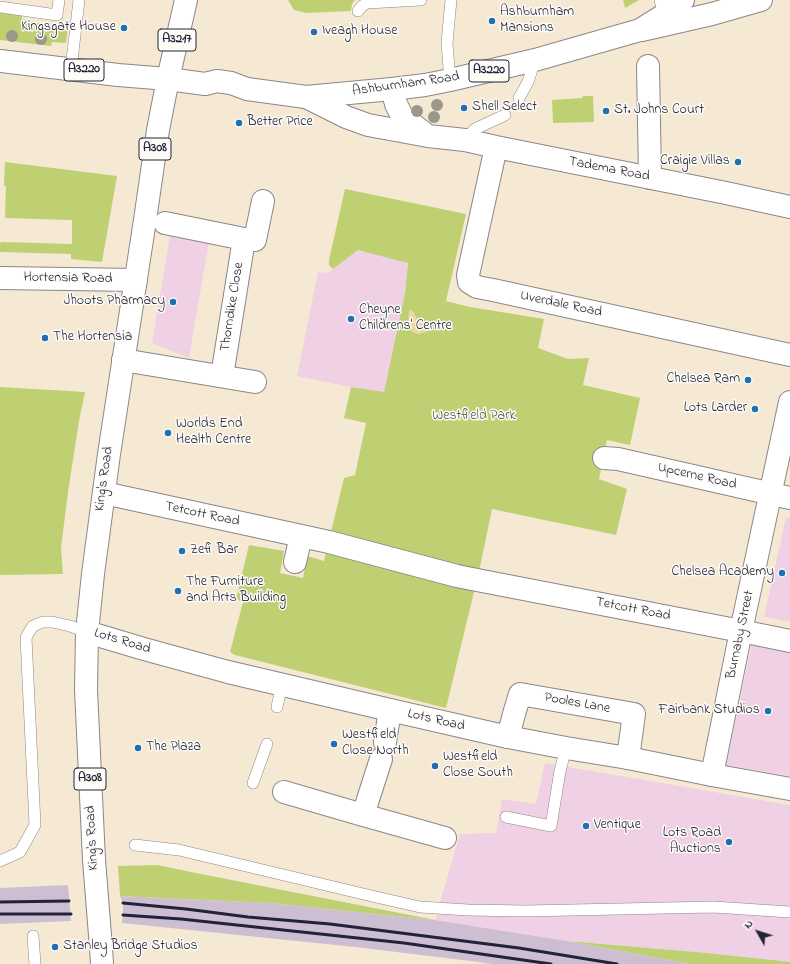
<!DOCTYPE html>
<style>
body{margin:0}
#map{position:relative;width:790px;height:964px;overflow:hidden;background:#f5e9d3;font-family:"Indie Flower",sans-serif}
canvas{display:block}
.north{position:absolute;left:738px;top:912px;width:40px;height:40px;-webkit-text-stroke:3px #fdfcf7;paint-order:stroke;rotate:309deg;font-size:11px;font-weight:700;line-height:16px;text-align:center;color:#22223b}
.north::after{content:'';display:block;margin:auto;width:14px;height:18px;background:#22223b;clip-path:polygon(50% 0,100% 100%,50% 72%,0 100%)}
</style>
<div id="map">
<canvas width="790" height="964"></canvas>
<div class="north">N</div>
</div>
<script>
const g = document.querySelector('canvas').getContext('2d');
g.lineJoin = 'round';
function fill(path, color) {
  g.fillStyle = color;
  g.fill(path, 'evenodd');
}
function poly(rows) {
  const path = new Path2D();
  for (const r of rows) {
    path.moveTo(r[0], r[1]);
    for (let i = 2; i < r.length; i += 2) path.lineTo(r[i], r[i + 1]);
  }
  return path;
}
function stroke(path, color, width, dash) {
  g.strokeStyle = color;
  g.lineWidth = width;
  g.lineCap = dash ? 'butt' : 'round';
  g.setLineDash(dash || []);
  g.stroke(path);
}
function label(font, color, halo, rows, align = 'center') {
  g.font = font + ' "Indie Flower",sans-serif';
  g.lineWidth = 3;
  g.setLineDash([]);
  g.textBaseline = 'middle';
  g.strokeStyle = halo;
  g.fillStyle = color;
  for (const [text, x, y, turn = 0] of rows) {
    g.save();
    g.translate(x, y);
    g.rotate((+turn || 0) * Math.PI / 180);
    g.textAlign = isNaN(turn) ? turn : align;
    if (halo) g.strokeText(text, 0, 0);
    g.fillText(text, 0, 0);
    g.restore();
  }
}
const built = poly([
 [170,235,209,241,189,358,152,343],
 [358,250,408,262,405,293,384,393,351,387,297,376,318,272,328,273],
 [786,517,790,518,790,622,764,617],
 [753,638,790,648,790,776,726,765],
 [545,763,790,805,790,963,707,953,567,941,436,920,442,895,460,834,496,833,502,799,536,804]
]);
const industrial = poly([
 [68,885,71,921,0,924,0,888],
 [120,896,270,903,435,920,567,941,691,964,492,964,471,961,355,947,122,923,123,915,123,903]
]);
const green = poly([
 [288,0,355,0,352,4,351,11,306,13,294,10],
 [623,0,639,0,625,8],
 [0,13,22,15,22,19,30,20,30,22,68,27,66,43,52,42,51,46,0,40],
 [583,96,593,96,594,122,553,123,552,100,582,98],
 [5,162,117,176,102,262,71,259,71,254,0,252,0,243,2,242,72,244,72,220,5,218,6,186,4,186],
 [345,189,466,214,446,301,470,307,544,319,538,348,568,359,589,358,583,385,640,398,630,445,607,440,599,479,627,489,616,535,492,509,480,567,446,708,235,655,230,652,243,602,236,599,249,545,284,551,280,573,303,578,307,556,324,561,344,478,355,475,366,423,344,418,351,387,384,392,405,293,408,263,358,250,333,269,329,265,329,260],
 [0,387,85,392,79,421,68,492,61,548,63,574,0,575],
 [157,865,201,874,435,920,270,903,120,896,118,866],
 [567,941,707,953,790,962,790,964,691,964]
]);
const sand = poly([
 [412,310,417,319,422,323,429,326,432,330,419,334,412,332,408,323,409,311]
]);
const lane = poly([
 [660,0,664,15],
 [0,7,57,15,59,0],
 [358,11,362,6,367,3,421,0],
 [71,69,79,0],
 [450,80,447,43,451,0],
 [519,98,528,82,535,60],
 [465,140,475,129,505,115],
 [277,707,282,684],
 [253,783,267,744],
 [506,817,551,826,560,771,566,748],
 [135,845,179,850,376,897,420,907,468,910,525,911,713,907,790,912],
 [0,861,20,852,35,825,26,638,29,632,33,626,43,622,52,622,70,626,87,632],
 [33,936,35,964]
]);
const street = poly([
 [642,30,712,14,761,0],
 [648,66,650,178],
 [392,89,396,104,402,116,425,134],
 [306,97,346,117,368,125,428,136,465,140,496,147,726,193,790,207],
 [496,147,468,275,469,282,477,287,493,290,790,355],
 [165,223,244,239,222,376],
 [244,239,255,240,263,201],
 [0,278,136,280],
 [123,360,255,382],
 [604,458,618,459,790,498],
 [104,493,329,542,457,576,477,580,741,631,790,641],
 [295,562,301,536],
 [508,737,514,714,520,694,634,714,628,758],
 [385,742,390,710],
 [381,759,363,815,445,838],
 [712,775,741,631,790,402],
 [284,792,363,815]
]);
const secondary = poly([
 [87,632,144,649,228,672,390,710,508,737,566,748,628,758,712,775,790,789]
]);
const primary = poly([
 [94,860,86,690,87,632,93,574,109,454,145,220,158,130,168,79,186,0],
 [101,948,102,964]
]);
const highway = poly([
 [0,61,118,75,168,79,205,84,217,81,231,83,247,89,306,97,392,89,425,85,450,80,535,60,640,30,664,15,683,0]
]);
const rail = poly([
 [0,902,69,901],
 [123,903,186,909,248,917,330,924,519,948,617,964],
 [0,914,71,914],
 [123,915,181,919,404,943,551,964]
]);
const primaryBridge = poly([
 [94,860,101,948]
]);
const trees = [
 [12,36],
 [41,39],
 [437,105],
 [417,111],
 [434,117]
];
const markers = [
 [492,21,4,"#1f6fb2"],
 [124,28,4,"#1f6fb2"],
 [314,32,4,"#1f6fb2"],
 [464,108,4,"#1f6fb2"],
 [606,111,4,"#1f6fb2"],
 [239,123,4,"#1f6fb2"],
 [738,162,4,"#1f6fb2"],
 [173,302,4,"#1f6fb2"],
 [351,319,4,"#1f6fb2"],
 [45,338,4,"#1f6fb2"],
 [748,380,4,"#1f6fb2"],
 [755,409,4,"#1f6fb2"],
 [168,433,4,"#1f6fb2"],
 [182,551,4,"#1f6fb2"],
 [782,573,4,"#1f6fb2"],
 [178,591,4,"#1f6fb2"],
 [768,711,4,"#1f6fb2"],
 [334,744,4,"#1f6fb2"],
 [138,748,4,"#1f6fb2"],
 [435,766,4,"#1f6fb2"],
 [586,826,4,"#1f6fb2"],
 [729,842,4,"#1f6fb2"],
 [55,947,4,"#1f6fb2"]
];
const shields = [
 [177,40,38],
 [84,70,40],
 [489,71,40],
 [155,149,32],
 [90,779,32]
];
const shieldNames = [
 ["A3217",177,40],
 ["A3220",84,70],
 ["A3220",489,71],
 ["A308",155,149],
 ["A308",90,779]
];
const poiNames = [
 ["Ashburnham",500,13],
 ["Mansions",500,29],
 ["Kingsgate House",116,28,"right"],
 ["Iveagh House",322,32],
 ["Shell Select",472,108],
 ["St. Johns Court",614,111],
 ["Better Price",247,123],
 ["Craigie Villas",730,162,"right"],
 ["Jhoots Pharmacy",165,302,"right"],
 ["Cheyne",359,311],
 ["Childrens' Centre",359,327],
 ["The Hortensia",53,338],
 ["Chelsea Ram",740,380,"right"],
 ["Lots Larder",747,409,"right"],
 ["Worlds End",176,425],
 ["Health Centre",176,441],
 ["Zefi Bar",190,551],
 ["Chelsea Academy",774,573,"right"],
 ["The Furniture",186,583],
 ["and Arts Building",186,599],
 ["Fairbank Studios",760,711,"right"],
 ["Westfield",342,736],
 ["Close North",342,752],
 ["The Plaza",146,748],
 ["Westfield",443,758],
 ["Close South",443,774],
 ["Ventique",594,826],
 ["Lots Road",721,834,"right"],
 ["Auctions",721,850,"right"],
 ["Stanley Bridge Studios",63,947]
];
const streetNames = [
 ["Ashburnham Road",406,85,-8],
 ["Tadema Road",609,170,11],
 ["Hortensia Road",68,279,1],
 ["Uverdale Road",561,305,12],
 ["Thorndike Close",233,307,-81],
 ["Upcerne Road",697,477,13],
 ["King's Road",105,479,-82],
 ["Tetcott Road",202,515,12],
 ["Tetcott Road",633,610,11],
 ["Burnaby Street",741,635,-78],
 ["Lots Road",122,642,17],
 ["Pooles Lane",577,704,10],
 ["Lots Road",436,721,13],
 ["King's Road",93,838,-93]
];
const parkNames = [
 ["Westfield Park",474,417]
];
fill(built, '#f0d0e4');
fill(industrial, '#cebed1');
fill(green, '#bfd073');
fill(sand, '#eeda9e');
stroke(lane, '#8c8687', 12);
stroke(street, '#8c8687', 24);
stroke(secondary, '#8c8687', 24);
stroke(primary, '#8c8687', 24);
stroke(highway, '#8c8687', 24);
stroke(lane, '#fff', 11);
stroke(street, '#fff', 22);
stroke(secondary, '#fff', 22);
stroke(primary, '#fff', 22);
stroke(highway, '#fff', 22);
stroke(rail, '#22223b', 3);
stroke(primaryBridge, '#8c8687', 24, []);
stroke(primaryBridge, '#fff', 22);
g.fillStyle = '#9b9889';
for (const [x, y] of trees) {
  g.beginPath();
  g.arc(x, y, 6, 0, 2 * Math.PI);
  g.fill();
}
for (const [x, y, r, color] of markers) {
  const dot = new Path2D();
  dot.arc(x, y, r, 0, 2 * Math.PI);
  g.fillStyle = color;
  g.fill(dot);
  stroke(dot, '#fdfcf7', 1.5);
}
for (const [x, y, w] of shields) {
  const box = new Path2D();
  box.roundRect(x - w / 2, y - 11, w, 22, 3);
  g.fillStyle = '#fdfcf7';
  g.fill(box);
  stroke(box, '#22223b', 1);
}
label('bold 13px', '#22223b', null, shieldNames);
label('14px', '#22223b', '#fdfcf7', poiNames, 'left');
label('14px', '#22223b', '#fdfcf7', streetNames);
label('14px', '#51564c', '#fdfcf7', parkNames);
</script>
